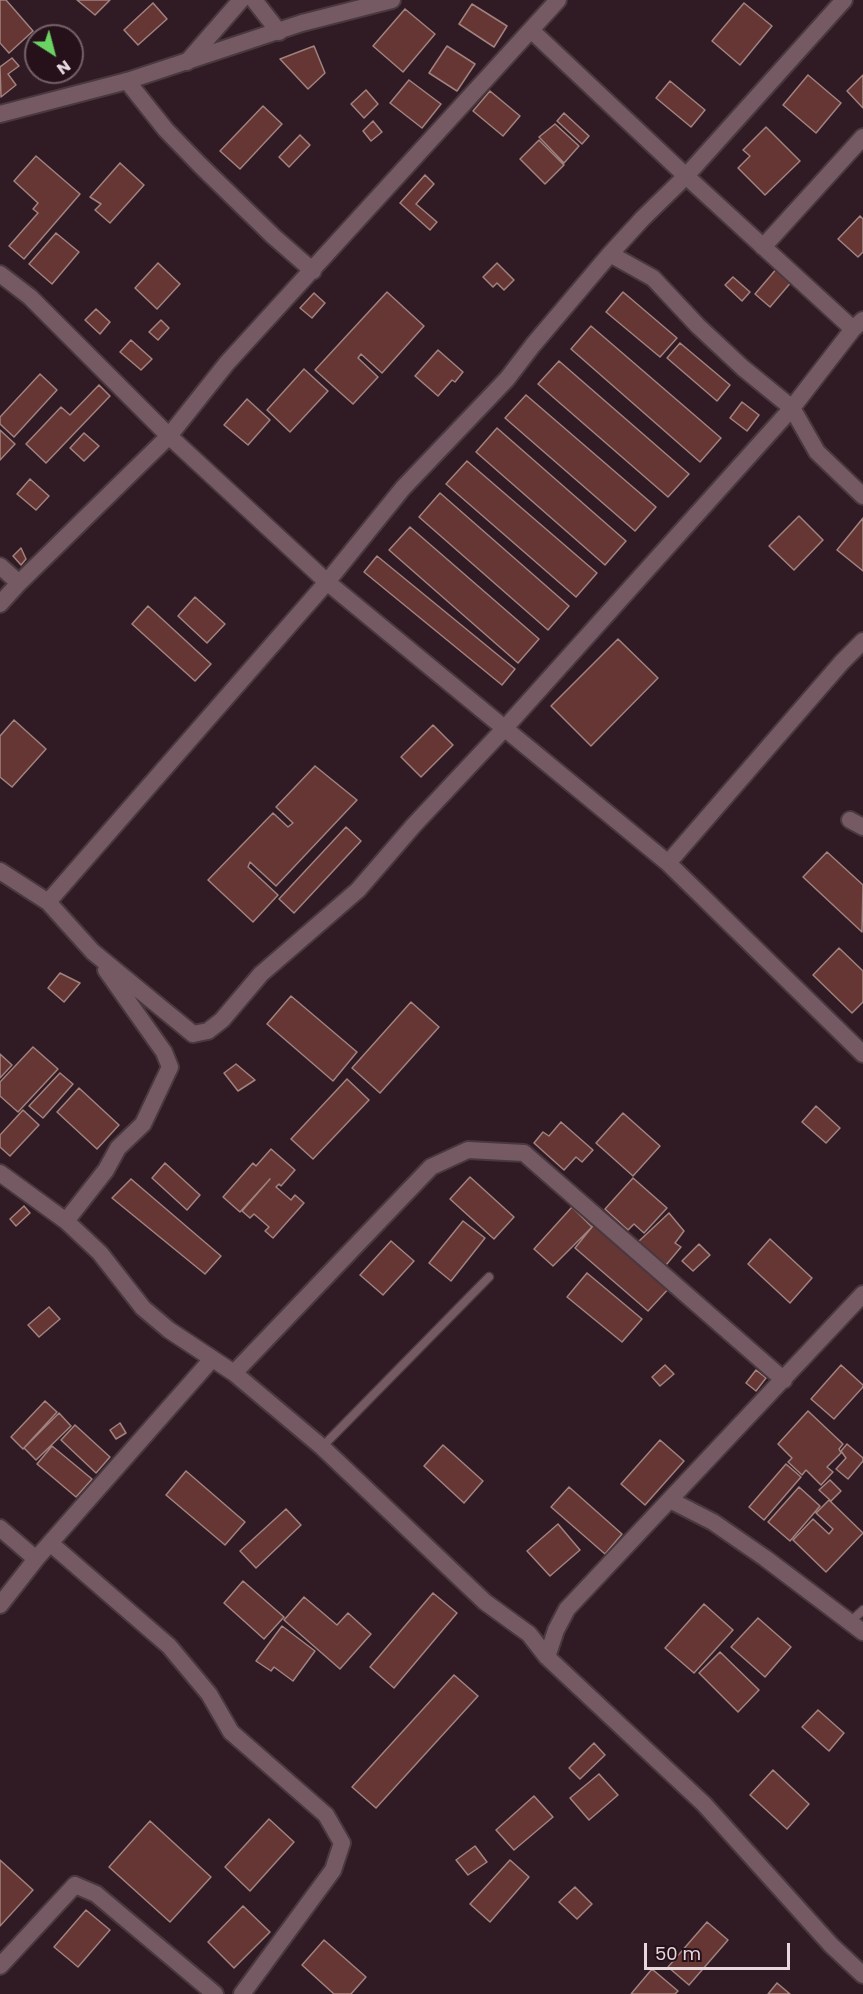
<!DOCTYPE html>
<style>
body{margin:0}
#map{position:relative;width:863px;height:1994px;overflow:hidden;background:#301a23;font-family:Poppins,sans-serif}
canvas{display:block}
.north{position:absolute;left:24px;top:24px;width:60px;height:60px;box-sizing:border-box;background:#26111a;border:2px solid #736168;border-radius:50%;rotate:144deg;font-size:16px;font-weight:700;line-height:24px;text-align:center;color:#e7d8dd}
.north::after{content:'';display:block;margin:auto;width:21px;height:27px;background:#6ad363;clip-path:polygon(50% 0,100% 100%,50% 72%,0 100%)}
.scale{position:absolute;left:644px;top:1943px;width:146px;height:27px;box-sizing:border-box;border:3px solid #e7d8dd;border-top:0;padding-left:8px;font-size:18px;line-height:21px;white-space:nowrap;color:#e7d8dd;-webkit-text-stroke:4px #26111a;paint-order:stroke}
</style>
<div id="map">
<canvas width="863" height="1994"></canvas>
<div class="north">N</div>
<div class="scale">50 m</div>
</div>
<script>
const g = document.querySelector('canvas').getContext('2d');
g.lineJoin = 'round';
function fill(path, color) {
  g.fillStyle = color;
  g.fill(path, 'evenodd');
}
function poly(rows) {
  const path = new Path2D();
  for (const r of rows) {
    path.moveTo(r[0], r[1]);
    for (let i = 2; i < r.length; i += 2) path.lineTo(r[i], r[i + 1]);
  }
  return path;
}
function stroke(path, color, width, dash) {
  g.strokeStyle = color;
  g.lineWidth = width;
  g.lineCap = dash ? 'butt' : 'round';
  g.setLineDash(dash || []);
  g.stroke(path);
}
const building = poly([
 [0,0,6,0,33,31,9,53,0,43,0,0],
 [77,0,110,0,95,15,77,0],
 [153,3,167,19,138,45,124,30,153,3],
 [744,3,772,26,740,65,712,41,744,3],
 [472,4,507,26,494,47,459,24,472,4],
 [405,9,435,34,403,72,373,46,405,9],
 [314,46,325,73,308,89,280,59,314,46],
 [447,46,475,64,457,91,429,73,447,46],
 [12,58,19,66,8,74,16,85,1,97,0,67,12,58],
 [808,75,841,103,816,133,783,105,808,75],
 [863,75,863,108,847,91,863,75],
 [409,80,441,104,422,128,390,103,409,80],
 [670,81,705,110,691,127,656,98,670,81],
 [366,90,378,104,364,118,351,104,366,90],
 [490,91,520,116,503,136,473,111,490,91],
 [263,106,282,124,240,169,220,151,263,106],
 [564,113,589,136,582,144,557,121,564,113],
 [373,121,382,132,371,141,363,131,373,121],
 [555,124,579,146,564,163,539,137,555,124],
 [766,127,800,161,765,195,738,168,750,156,743,150,766,127],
 [300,135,310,145,289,167,279,157,300,135],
 [539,140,564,165,545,184,520,159,539,140],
 [36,156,80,194,24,259,9,246,38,213,33,209,38,203,14,181,36,156],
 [120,163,144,185,110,223,95,210,101,204,90,197,120,163],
 [425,175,434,184,416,204,437,222,430,230,400,203,425,175],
 [860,216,863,219,863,252,858,257,838,239,860,216],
 [56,233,79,252,52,284,29,264,56,233],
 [158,263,180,284,157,309,135,288,158,263],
 [497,263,514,280,504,290,497,283,493,287,483,277,497,263],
 [778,267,793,280,770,307,755,294,778,267],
 [733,277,750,292,742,301,725,285,733,277],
 [387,292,424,326,382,373,361,354,358,358,378,377,353,404,315,370,387,292],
 [623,292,677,338,660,357,606,312,623,292],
 [314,293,325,303,312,318,300,308,314,293],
 [96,309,110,322,100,334,85,320,96,309],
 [161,320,169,328,158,340,149,332,161,320],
 [591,326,721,438,700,462,571,349,591,326],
 [131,340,152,359,141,370,120,352,131,340],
 [680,343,730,385,717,401,667,358,680,343],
 [438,350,463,372,455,382,452,380,438,396,415,376,438,350],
 [559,361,689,474,668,497,538,384,559,361],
 [304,369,328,391,290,432,267,410,304,369],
 [40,374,57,390,14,437,0,424,0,417,40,374],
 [99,385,110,396,46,463,26,444,61,407,70,415,99,385],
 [526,395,656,507,635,531,505,418,526,395],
 [247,399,270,420,248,445,224,425,247,399],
 [742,402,759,415,747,431,730,418,742,402],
 [497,428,626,541,605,565,476,452,497,428],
 [0,430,15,444,0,460,0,430],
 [84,433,99,446,84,461,70,448,84,433],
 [467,461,597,573,576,597,446,484,467,461],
 [30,479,49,496,36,510,17,494,30,479],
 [440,493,569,606,548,630,419,517,440,493],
 [799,516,823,540,794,570,769,546,799,516],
 [863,518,863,571,837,550,863,518],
 [410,527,539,639,518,663,389,550,410,527],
 [21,548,26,559,21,565,13,556,21,548],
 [377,556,515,669,502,685,364,572,377,556],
 [195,597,225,624,207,643,178,616,195,597],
 [148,606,211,664,195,681,132,624,148,606],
 [618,639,658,678,591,746,551,706,618,639],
 [14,720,46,749,12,787,0,777,0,736,14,720],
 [433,725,453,745,421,777,401,757,433,725],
 [315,766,357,800,276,886,250,862,248,867,278,895,253,922,208,880,273,813,288,827,293,823,276,807,315,766],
 [346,827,361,841,294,913,279,899,346,827],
 [827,852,863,885,862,932,803,877,827,852],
 [839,948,863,971,863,1002,852,1013,813,975,839,948],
 [60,973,80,983,64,1002,48,988,60,973],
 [291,996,357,1052,333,1081,267,1024,291,996],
 [411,1002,439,1027,380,1093,352,1068,411,1002],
 [33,1047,58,1069,18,1112,0,1096,0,1082,33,1047],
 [0,1054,12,1065,0,1078,0,1054],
 [236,1064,255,1080,238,1091,224,1073,236,1064],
 [60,1073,73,1084,43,1118,29,1106,60,1073],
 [347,1079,369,1100,313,1159,291,1139,347,1079],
 [79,1088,119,1125,97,1149,57,1112,79,1088],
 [816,1106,840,1128,826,1143,802,1122,816,1106],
 [23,1110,39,1125,10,1156,0,1147,0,1135,23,1110],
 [623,1113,660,1146,633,1176,596,1143,623,1113],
 [561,1122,593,1150,582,1162,576,1157,564,1170,534,1143,543,1132,549,1136,561,1122],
 [271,1149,295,1170,281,1186,279,1184,276,1187,291,1200,295,1195,304,1203,273,1238,265,1231,269,1227,254,1214,250,1218,242,1211,270,1179,240,1212,223,1197,253,1163,256,1166,271,1149],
 [165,1163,200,1195,187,1210,152,1178,165,1163],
 [470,1177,514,1217,494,1239,450,1199,470,1177],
 [633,1178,667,1208,644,1233,634,1224,628,1230,605,1209,633,1178],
 [131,1179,221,1256,205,1274,112,1198,131,1179],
 [24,1206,30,1213,16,1226,10,1219,24,1206],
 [572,1207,592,1227,553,1266,534,1249,572,1207],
 [669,1213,684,1231,675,1243,681,1247,666,1265,638,1242,669,1213],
 [595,1218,671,1286,648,1311,575,1248,592,1227,595,1218],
 [463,1221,485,1238,451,1281,429,1263,463,1221],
 [770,1239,812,1278,790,1303,748,1264,770,1239],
 [391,1241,414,1261,383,1295,360,1275,391,1241],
 [699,1244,710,1255,693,1271,682,1261,699,1244],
 [587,1273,642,1319,622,1342,567,1297,587,1273],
 [49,1307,60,1319,39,1337,28,1325,49,1307],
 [665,1365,674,1374,660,1386,652,1377,665,1365],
 [841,1365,863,1385,863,1387,834,1419,811,1399,841,1365],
 [756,1370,766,1378,756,1391,746,1383,756,1370],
 [45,1401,57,1412,23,1449,11,1437,45,1401],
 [808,1411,843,1444,839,1449,841,1453,827,1467,833,1472,821,1485,806,1470,802,1475,788,1462,792,1458,778,1444,808,1411],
 [59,1413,71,1426,36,1460,24,1448,59,1413],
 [120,1423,126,1433,116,1439,110,1430,120,1423],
 [75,1425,110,1457,96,1473,61,1440,75,1425],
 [660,1440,684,1461,645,1505,621,1484,660,1440],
 [847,1444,863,1458,863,1461,848,1479,836,1469,846,1458,841,1451,847,1444],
 [443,1445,483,1481,464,1503,424,1466,443,1445],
 [52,1446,92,1479,76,1497,37,1464,52,1446],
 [786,1464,801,1477,764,1520,749,1507,786,1464],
 [186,1471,245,1522,225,1545,166,1495,186,1471],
 [830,1480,841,1491,831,1501,819,1490,830,1480],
 [569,1487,622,1534,605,1554,551,1507,569,1487],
 [799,1487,820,1506,790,1541,768,1522,799,1487],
 [829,1500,863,1533,826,1572,793,1540,813,1519,829,1534,833,1529,816,1513,829,1500],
 [286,1509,301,1525,256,1568,240,1551,286,1509],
 [558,1524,580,1550,550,1576,527,1551,558,1524],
 [243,1581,284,1617,264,1639,224,1603,243,1581],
 [433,1593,457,1613,394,1688,370,1667,433,1593],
 [304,1597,337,1625,348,1613,371,1634,340,1669,284,1620,304,1597],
 [704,1604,733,1630,694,1673,665,1648,704,1604],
 [758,1618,791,1647,765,1677,731,1647,758,1618],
 [282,1626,315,1651,293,1681,274,1667,271,1671,256,1661,282,1626],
 [720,1652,759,1690,738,1712,699,1673,720,1652],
 [454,1675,478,1696,376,1808,352,1787,454,1675],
 [818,1710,844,1733,829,1751,802,1727,818,1710],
 [594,1743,605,1755,580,1779,569,1768,594,1743],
 [773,1770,809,1804,787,1829,750,1795,773,1770],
 [599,1774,618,1795,589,1820,570,1798,599,1774],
 [534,1796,553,1817,514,1850,496,1830,534,1796],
 [269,1819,294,1842,250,1891,225,1867,269,1819],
 [150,1821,211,1877,170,1922,109,1867,150,1821],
 [475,1846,487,1862,468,1875,456,1860,475,1846],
 [0,1860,33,1890,0,1926,0,1860],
 [510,1860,529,1877,490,1922,470,1904,510,1860],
 [575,1887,592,1904,577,1919,559,1902,575,1887],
 [243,1906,270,1932,234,1968,208,1942,243,1906],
 [86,1910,110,1930,78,1967,54,1947,86,1910],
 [707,1922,728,1940,689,1985,668,1967,707,1922],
 [324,1940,366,1977,351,1994,334,1994,302,1965,324,1940],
 [652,1969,678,1991,675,1994,631,1994,652,1969],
 [777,1983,790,1994,768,1994,777,1983]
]);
const service = poly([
 [322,1447,489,1277],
 [851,1621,863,1610]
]);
const minor = poly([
 [254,0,279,32],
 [532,31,686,176,853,329],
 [187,62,241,0],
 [127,81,166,130,200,165,273,236,313,271],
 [763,247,863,137],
 [610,254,653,278,698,326,743,368,792,408,817,452,863,496],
 [0,274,30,297,169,436,327,582,668,863,863,1054],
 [0,566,19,583],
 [0,604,19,583,169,436,227,363,558,0],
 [850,820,863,827],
 [668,863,842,662,863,641],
 [0,871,48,902,93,952,193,1034,208,1031,222,1020,261,974,358,890,414,825,504,729,792,408,853,329,863,320],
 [48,902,327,582,403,488,507,379,533,345,610,254,643,218,686,176,844,0],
 [0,1173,66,1221,100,1253,143,1308,169,1330,234,1373,322,1447,485,1602,529,1634,547,1657,704,1804,831,1945,863,1975],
 [66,1221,106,1170,118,1148,143,1124,170,1067,164,1052,106,970],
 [234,1373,431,1167,468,1150,524,1153,784,1380],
 [670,1500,713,1522,765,1558,863,1632],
 [0,1528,36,1559],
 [50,1543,169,1646,209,1694,231,1732,326,1815,342,1843,333,1870,242,1994],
 [0,1605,36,1559,212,1359],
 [547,1657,556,1630,567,1609,863,1294],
 [0,1966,75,1885,96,1894,215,1994]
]);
const tertiary = poly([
 [0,114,127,81,302,23,392,0]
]);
fill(building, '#653633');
stroke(building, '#a0827f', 1.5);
stroke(service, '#49383e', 11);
stroke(minor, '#49383e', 20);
stroke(tertiary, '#49383e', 20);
stroke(service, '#755a64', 8);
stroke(minor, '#755a64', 16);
stroke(tertiary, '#755a64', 16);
</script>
